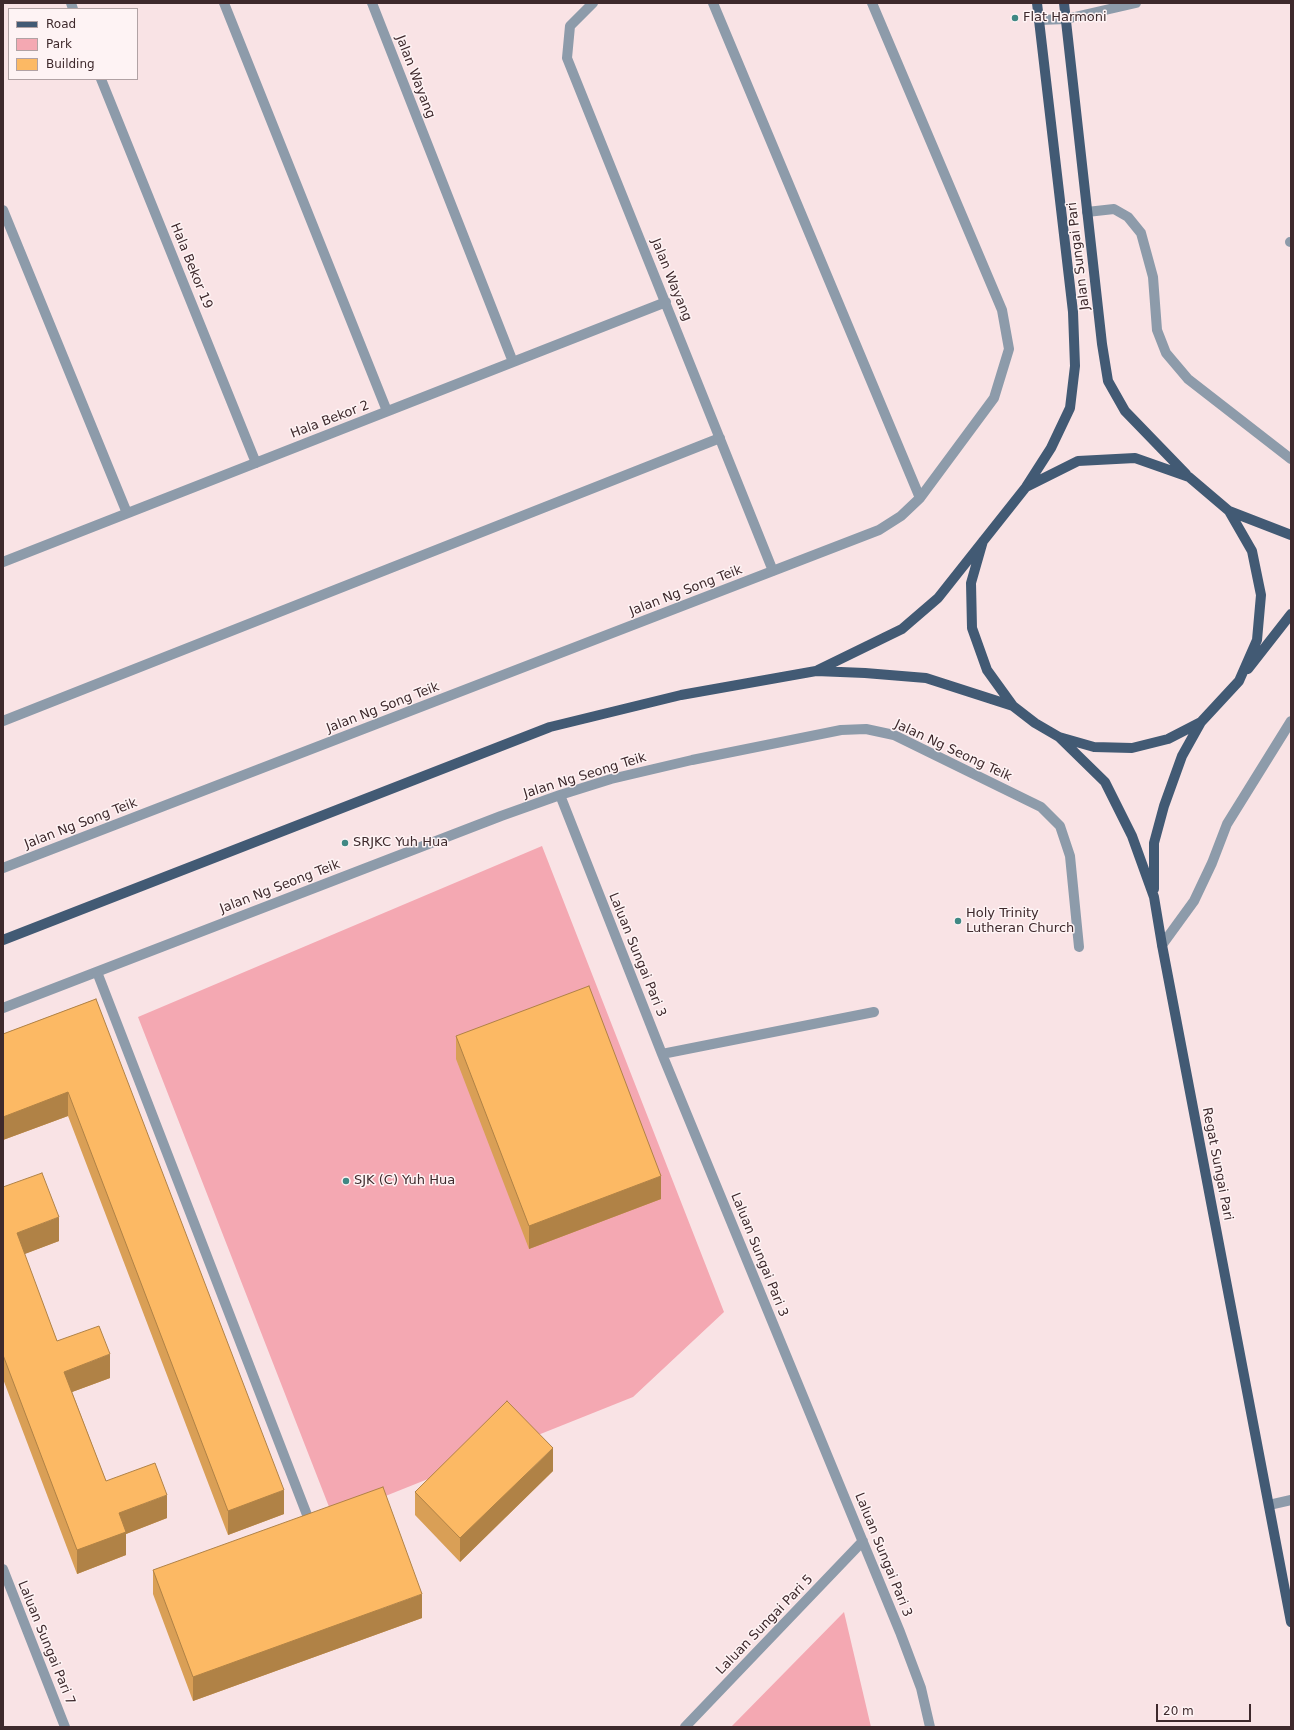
<!DOCTYPE html>
<style>
body{margin:0}
#map{position:relative;width:1294px;height:1730px;overflow:hidden;background:#f9e3e5;font-family:"DejaVu Sans",sans-serif}
canvas{display:block}
.frame{position:absolute;inset:0;border:4px solid #3e292c;pointer-events:none}
.legend{position:absolute;left:8px;top:8px;width:130px;height:72px;box-sizing:border-box;background:#fef3f4;border:1px solid #b1a2a4;margin:0;padding:5px 7px;list-style:none;font-size:12px;color:#3e292c}
.legend li{display:flex;align-items:center;gap:8px;height:20px}
.legend b{width:20px;border:1px solid #b1a2a4}
.scale{position:absolute;left:1156px;top:1704px;width:95px;height:18px;box-sizing:border-box;border:2px solid #3e292c;border-top:0;padding-left:5px;font-size:12px;line-height:14px;white-space:nowrap;color:#3e292c;-webkit-text-stroke:3px #fef3f4;paint-order:stroke}
</style>
<div id="map">
<canvas width="1294" height="1730"></canvas>
<div class="frame"></div>
<ul class="legend">
<li><b style="height:5px;background:#425a74"></b>Road</li>
<li><b style="height:11px;background:#f4a8b2"></b>Park</li>
<li><b style="height:11px;background:#fcb964"></b>Building</li>
</ul>
<div class="scale">20 m</div>
</div>
<script>
const g = document.querySelector('canvas').getContext('2d');
g.lineJoin = 'round';
function fill(path, color) {
  g.fillStyle = color;
  g.fill(path, 'evenodd');
}
function poly(rows) {
  const path = new Path2D();
  for (const r of rows) {
    path.moveTo(r[0], r[1]);
    for (let i = 2; i < r.length; i += 2) path.lineTo(r[i], r[i + 1]);
  }
  return path;
}
function stroke(path, color, width, dash) {
  g.strokeStyle = color;
  g.lineWidth = width;
  g.lineCap = dash ? 'butt' : 'round';
  g.setLineDash(dash || []);
  g.stroke(path);
}
function label(font, color, halo, rows, align = 'center') {
  g.font = font + ' "DejaVu Sans",sans-serif';
  g.lineWidth = 3;
  g.setLineDash([]);
  g.textBaseline = 'middle';
  g.strokeStyle = halo;
  g.fillStyle = color;
  for (const [text, x, y, turn = 0] of rows) {
    g.save();
    g.translate(x, y);
    g.rotate((+turn || 0) * Math.PI / 180);
    g.textAlign = isNaN(turn) ? turn : align;
    if (halo) g.strokeText(text, 0, 0);
    g.fillText(text, 0, 0);
    g.restore();
  }
}
const green = poly([
 [542,846,724,1312,633,1397,333,1517,138,1017],
 [844,1612,871,1727,731,1727]
]);
const minor = poly([
 [71,3,73,9],
 [224,3,387,411],
 [372,3,513,362],
 [593,3,570,26,567,58,773,571],
 [713,3,920,498],
 [1039,20,1066,19,1136,3],
 [101,79,256,463],
 [3,210,127,513],
 [1087,212,1114,209,1128,217,1141,233,1153,277,1157,330,1166,353,1188,379,1291,459],
 [1290,242,1291,242],
 [3,562,666,302],
 [3,721,720,438],
 [560,795,662,1054,900,1632,921,1688,930,1727],
 [3,868,879,530,901,516,920,498,994,398,1009,349,1002,310,872,3],
 [1162,945,1194,901,1212,863,1227,824,1291,721],
 [97,972,309,1520],
 [3,1008,501,816,560,795,611,779,692,760,841,730,866,729,894,735,1041,807,1060,826,1070,856,1079,947],
 [662,1054,874,1012],
 [1269,1505,1291,1500],
 [3,1569,65,1727],
 [685,1727,863,1541]
]);
const major = poly([
 [1064,3,1102,344,1108,381,1125,411,1186,474],
 [1229,511,1291,535],
 [983,541,971,583,972,628,987,670,1013,706,1035,723,1059,737,1094,747,1132,748,1168,739,1201,722,1239,681,1257,640,1261,595,1252,551,1229,511,1189,477,1135,458,1078,461,1026,487],
 [1248,669,1291,614],
 [818,670,902,629,938,598,1026,487,1051,448,1070,408,1075,366,1073,312,1037,3],
 [1059,737,1105,782,1132,836,1154,897,1162,945,1291,1622],
 [1154,889,1154,843,1164,806,1182,756,1201,722],
 [3,940,550,727,681,695,816,671,865,673,926,678,1013,706]
]);
const wall = poly([
 [96,999,284,1514,228,1535,68,1116,3,1140,3,1034],
 [456,1036,661,1199,529,1249,456,1059],
 [3,1187,59,1241,24,1254,57,1341,110,1378,72,1392,106,1481,167,1518,126,1534,126,1555,77,1574,3,1379],
 [553,1471,460,1562,415,1515,415,1492],
 [153,1570,422,1618,193,1701,153,1594]
]);
const shadedWall = poly([
 [68,1092,68,1116,3,1140,3,1117],
 [661,1176,661,1199,529,1249,529,1226],
 [59,1217,59,1241,17,1257,17,1233],
 [110,1354,110,1378,64,1395,64,1372],
 [553,1448,553,1471,460,1562,460,1538],
 [284,1490,284,1514,228,1535,228,1511],
 [167,1495,167,1518,126,1534,126,1555,77,1574,77,1550,119,1513],
 [422,1594,422,1618,193,1701,193,1677]
]);
const building = poly([
 [589,986,661,1176,529,1226,456,1036,589,986],
 [96,999,284,1490,228,1511,68,1092,3,1117,3,1034,96,999],
 [42,1173,59,1217,17,1233,57,1341,99,1326,110,1354,64,1372,106,1481,155,1463,167,1495,119,1513,126,1532,77,1550,3,1355,3,1187,42,1173],
 [507,1401,553,1448,460,1538,415,1492,507,1401],
 [383,1487,422,1594,193,1677,153,1570,383,1487]
]);
const markers = [
 [1015,18,4,"#408884"],
 [345,843,4,"#408884"],
 [958,921,4,"#408884"],
 [346,1181,4,"#408884"]
];
const poiNames = [
 ["Flat Harmoni",1023,18],
 ["SRJKC Yuh Hua",353,843],
 ["Holy Trinity",966,914],
 ["Lutheran Church",966,929],
 ["SJK (C) Yuh Hua",354,1181]
];
const streetNames = [
 ["Jalan Wayang",415,77,69],
 ["Jalan Sungai Pari",1079,256,-97],
 ["Hala Bekor 19",191,266,68],
 ["Jalan Wayang",671,280,68],
 ["Hala Bekor 2",330,420,-21],
 ["Jalan Ng Song Teik",686,591,-21],
 ["Jalan Ng Song Teik",383,708,-21],
 ["Jalan Ng Seong Teik",953,751,25],
 ["Jalan Ng Seong Teik",585,776,-17],
 ["Jalan Ng Song Teik",81,824,-21],
 ["Jalan Ng Seong Teik",280,887,-21],
 ["Laluan Sungai Pari 3",637,955,68],
 ["Regat Sungai Pari",1217,1164,79],
 ["Laluan Sungai Pari 3",759,1255,68],
 ["Laluan Sungai Pari 3",883,1555,68],
 ["Laluan Sungai Pari 5",765,1625,-46],
 ["Laluan Sungai Pari 7",46,1643,68]
];
fill(green, '#f4a8b2');
stroke(minor, '#8d9baa', 10);
stroke(major, '#425a74', 10);
fill(wall, '#d99f56');
fill(shadedWall, '#b08246');
fill(building, '#fcb964');
stroke(building, '#b08246', 1);
for (const [x, y, r, color] of markers) {
  const dot = new Path2D();
  dot.arc(x, y, r, 0, 2 * Math.PI);
  g.fillStyle = color;
  g.fill(dot);
  stroke(dot, '#fef3f4', 1.5);
}
label('13px', '#3e292c', '#fef3f4', poiNames, 'left');
label('13px', '#3e292c', '#fef3f4', streetNames);
</script>
